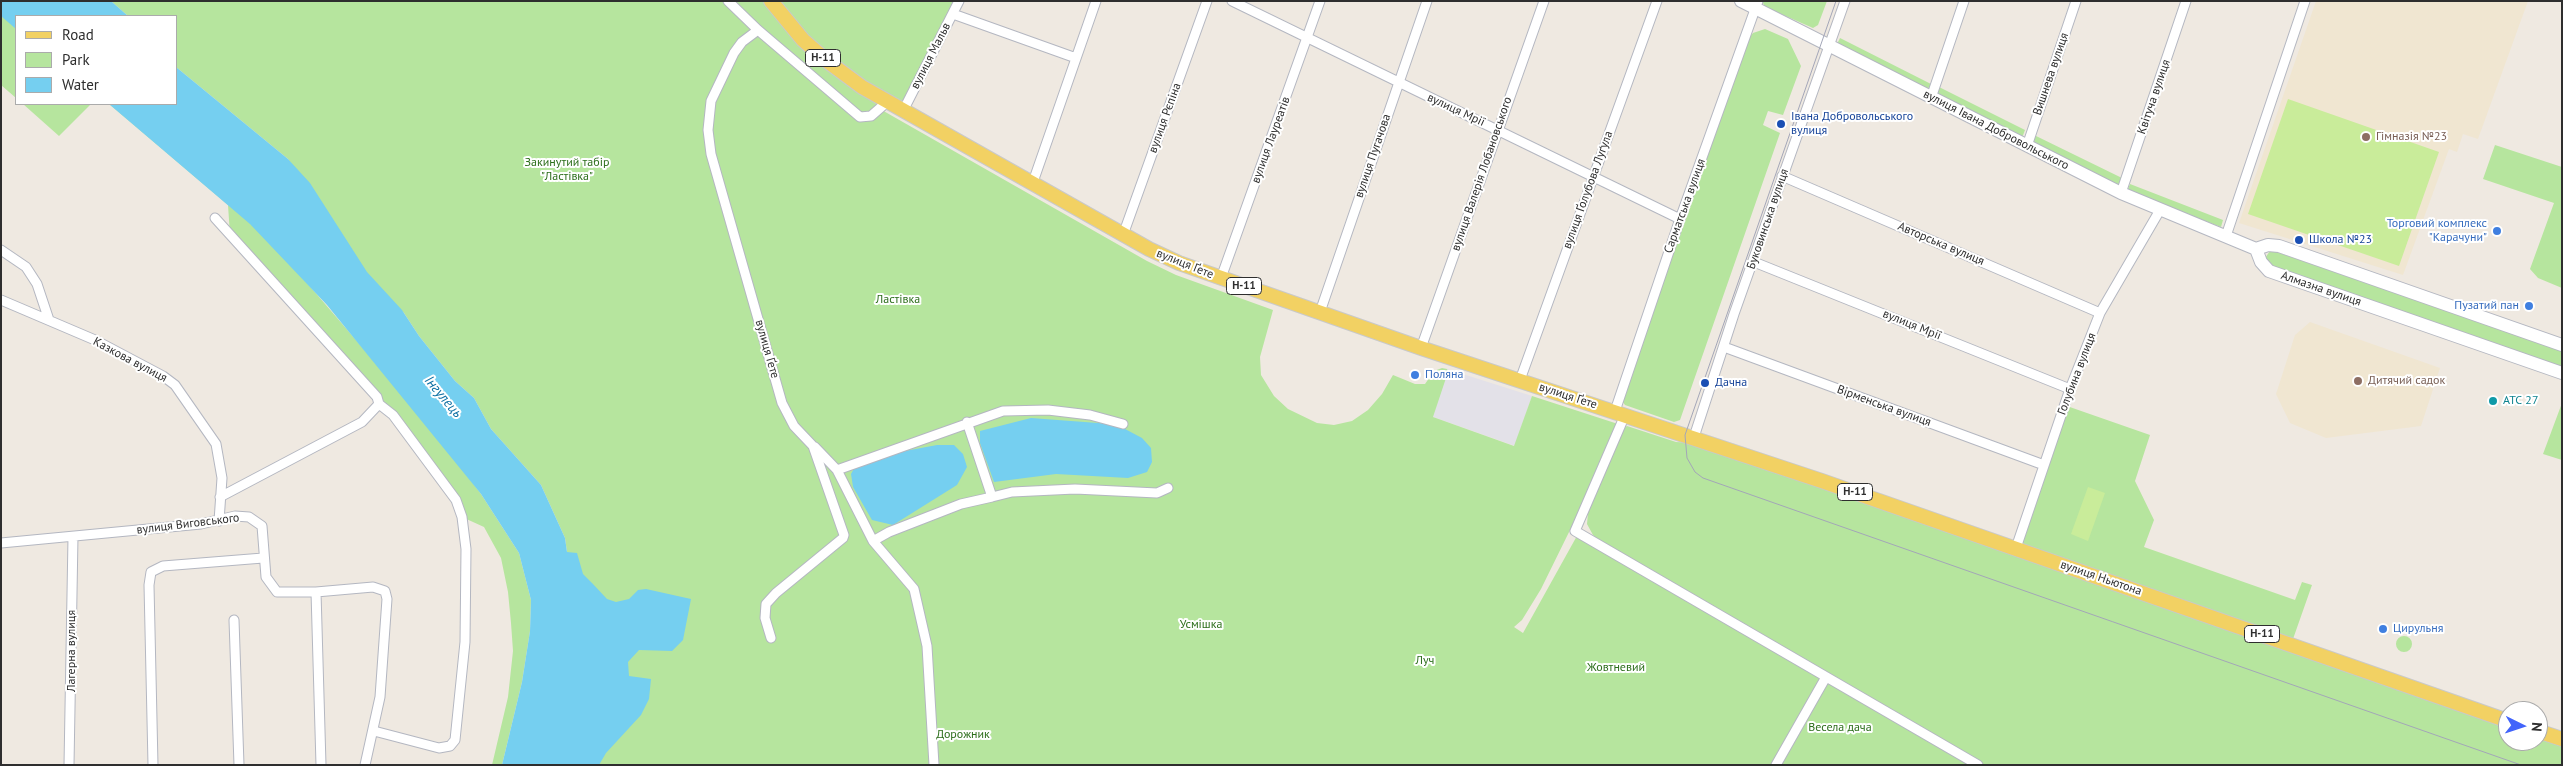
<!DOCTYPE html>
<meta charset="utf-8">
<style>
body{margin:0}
#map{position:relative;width:2563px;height:766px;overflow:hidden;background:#efe9e1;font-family:"PT Sans",sans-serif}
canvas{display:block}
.frame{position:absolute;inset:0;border:2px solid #2e2e2e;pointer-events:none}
.legend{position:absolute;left:15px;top:15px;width:162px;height:90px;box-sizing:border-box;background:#fff;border:1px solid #ababab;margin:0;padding:6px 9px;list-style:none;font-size:15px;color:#2e2e2e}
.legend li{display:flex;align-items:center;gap:10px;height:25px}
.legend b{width:25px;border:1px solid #ababab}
.north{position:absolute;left:2498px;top:701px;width:50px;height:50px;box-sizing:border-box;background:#fff;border:1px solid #ababab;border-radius:50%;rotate:94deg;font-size:14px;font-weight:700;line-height:20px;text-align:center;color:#2e2e2e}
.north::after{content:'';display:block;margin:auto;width:18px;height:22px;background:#4264fb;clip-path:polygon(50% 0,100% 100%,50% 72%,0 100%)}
</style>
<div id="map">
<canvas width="2563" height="766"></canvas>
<div class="frame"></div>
<ul class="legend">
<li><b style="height:6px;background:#f2d163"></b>Road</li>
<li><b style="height:14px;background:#b6e59e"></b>Park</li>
<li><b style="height:14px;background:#75cff0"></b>Water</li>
</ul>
<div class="north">N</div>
</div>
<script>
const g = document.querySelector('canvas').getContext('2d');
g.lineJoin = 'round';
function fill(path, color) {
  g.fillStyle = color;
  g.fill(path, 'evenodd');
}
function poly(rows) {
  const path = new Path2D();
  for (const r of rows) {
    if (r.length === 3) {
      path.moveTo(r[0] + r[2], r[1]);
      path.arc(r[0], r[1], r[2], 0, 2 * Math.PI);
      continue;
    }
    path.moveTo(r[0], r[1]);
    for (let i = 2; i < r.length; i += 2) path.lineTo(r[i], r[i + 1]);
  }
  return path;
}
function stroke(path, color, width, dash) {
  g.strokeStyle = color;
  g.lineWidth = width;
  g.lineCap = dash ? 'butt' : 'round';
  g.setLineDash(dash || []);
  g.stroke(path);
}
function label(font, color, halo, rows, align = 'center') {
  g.font = font + ' "PT Sans",sans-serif';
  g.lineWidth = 4;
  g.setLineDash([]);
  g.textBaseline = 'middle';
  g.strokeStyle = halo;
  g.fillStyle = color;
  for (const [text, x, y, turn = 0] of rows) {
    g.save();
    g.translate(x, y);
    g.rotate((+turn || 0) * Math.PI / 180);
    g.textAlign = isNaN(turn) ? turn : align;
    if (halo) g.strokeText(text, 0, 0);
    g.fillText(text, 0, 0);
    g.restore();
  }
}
const industrial = poly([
 [1447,369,1532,396,1515,446,1433,417]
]);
const education = poly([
 [2316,1,2528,1,2478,139,2463,134,2457,152,2449,149,2403,275,2239,223],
 [2310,322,2440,368,2421,426,2326,438,2290,423,2276,394,2295,335]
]);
const green = poly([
 [1,1,16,16,16,98,1,85],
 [111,1,959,1,903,111,887,102,880,109,1147,261,1176,275,1273,310,1260,357,1261,375,1274,396,1288,409,1317,423,1334,425,1352,421,1368,410,1382,394,1393,375,1415,384,1425,384,1434,371,1442,368,1447,369,1448,372,1433,417,1514,446,1532,396,1618,424,1601,467,1541,589,1522,620,1514,627,1523,633,1578,534,1603,546,1593,535,1587,524,1588,513,1624,428,1627,426,1676,442,1694,443,2508,726,2508,741,2538,741,2538,737,2562,745,2562,765,542,765,567,552,565,538,541,485,491,429,474,398,455,381,419,336,404,313,368,281,288,159,176,67,176,16,128,16],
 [1762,1,1827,1,1818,25,1813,28,1765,7],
 [1765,29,1788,39,1801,66,1783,115,1768,111,1763,125,1780,133,1680,420,1674,422,1625,405,1620,398,1749,38,1753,33],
 [1840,38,1931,84,1928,89,1837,44],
 [1939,87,2025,130,2022,138,1936,95],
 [23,104,91,104,59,136],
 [109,104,187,143,380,368,385,366,481,494,519,553,531,600,530,631,522,682,502,765,492,765,508,697,513,651,511,623,508,592,501,558,484,527,462,517,417,447,230,235,228,205],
 [2034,135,2122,178,2118,186,2031,143],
 [2495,145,2562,167,2562,288,2538,278,2530,269,2554,203,2483,179],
 [2130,184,2223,220,2221,227,2127,191],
 [2270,251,2274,251,2562,351,2562,368,2271,267,2265,258],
 [2562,403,2562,460,2543,454],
 [2064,405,2150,435,2135,481,2154,520,2144,547,2295,600,2302,582,2312,585,2293,639,2018,543],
 [2404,644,8]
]);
const pitch = poly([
 [2288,99,2439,152,2399,266,2248,214],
 [2088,487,2105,493,2088,541,2071,534]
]);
const water = poly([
 [1,1,111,1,128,16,16,16,16,29,1,16],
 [176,67,288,159,310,183,367,272,402,310,419,336,455,381,474,398,491,429,541,485,565,538,567,552,577,553,583,574,592,583,607,599,616,602,629,599,638,590,646,589,691,599,683,640,672,651,639,650,628,662,629,676,651,679,649,699,641,715,606,753,599,765,502,765,522,682,530,631,531,600,519,553,481,494,327,305,250,224,109,104,176,104],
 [1031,418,1111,424,1125,429,1142,438,1151,448,1152,462,1147,472,1128,478,1056,474,994,482,980,443,980,431],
 [937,445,954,445,963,454,967,467,957,485,893,525,872,520,853,487,851,474,855,467,889,454]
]);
const street = poly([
 [728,1,758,30,860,117,871,116,887,102],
 [1232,1,1680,219],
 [953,14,1076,58],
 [758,30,742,42,734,53,711,101,708,130,711,154,782,403,794,426,813,446,844,535,843,538,776,593,766,604,765,618,771,638],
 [1931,98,1964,1],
 [903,111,959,1],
 [2027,146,2076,1],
 [1782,176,2100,313],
 [1033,182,1096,1],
 [2121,193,2186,1],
 [215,218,377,397,379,404],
 [1123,235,1207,1],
 [2226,236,2305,1],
 [1,250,26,267,37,284,49,320],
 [1754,262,2070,389],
 [1221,278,1320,1],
 [1,300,95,340,163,376,175,385,216,444,222,478,219,521],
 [1320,312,1427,1],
 [1724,347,2044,465],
 [1421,348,1544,1],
 [1520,380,1657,1],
 [1615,411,1680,219,1758,1],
 [1625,415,1575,531,1978,765],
 [1694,437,1734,314,1845,1],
 [815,447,837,470,873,541,914,589,927,646,934,765],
 [837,470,1003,411,1048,410,1090,415,1123,424],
 [220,497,362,422,379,404,393,415,456,500,462,517,466,549,465,642,455,740,450,746,439,748,374,731],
 [992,497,1012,492,1075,489,1157,493,1168,488],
 [873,541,889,532,961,504,992,497,967,422],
 [1,543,201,524,235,516,249,517,262,526,266,577,277,592,316,592,373,587,385,591,387,599,380,697,365,765],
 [2016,548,2070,389,2100,313,2160,210],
 [316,592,321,765],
 [234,620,239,765],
 [69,765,73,537],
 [153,765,149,585,151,572,163,566,263,558],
 [1776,765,1826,677]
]);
const secondary = poly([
 [1741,1,2121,193,2256,249],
 [2256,249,2261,262,2269,271,2562,373],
 [2256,249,2268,245,2279,246,2562,345]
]);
const primary = poly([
 [771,1,803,40,827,61,862,87,1149,249,1179,263,1421,348,1822,481,2508,721],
 [2538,731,2562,739]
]);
const tram = poly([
 [1836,1,1685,435,1687,458,1695,472,1703,478,2521,765]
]);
const markers = [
 [1781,124,5,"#1a4fb4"],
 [2366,137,5,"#8d6e63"],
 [2497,231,5,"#3f7fe0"],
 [2299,240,5,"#1a4fb4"],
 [2529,306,5,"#3f7fe0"],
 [1415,375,5,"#3f7fe0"],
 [2358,381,5,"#8d6e63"],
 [1705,383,5,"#1a4fb4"],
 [2493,401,5,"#0f9aa8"],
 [2383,629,5,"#3f7fe0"]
];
const shields = [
 [823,58,35],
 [1244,286,35],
 [1855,492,35],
 [2262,634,35]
];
const shieldNames = [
 ["Н-11",823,58],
 ["Н-11",1244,286],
 ["Н-11",1855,492],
 ["Н-11",2262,634]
];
const streetNames = [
 ["вулиця Мальв",931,56,-63],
 ["Вишнева вулиця",2051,74,-71],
 ["Квітуча вулиця",2154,97,-71],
 ["вулиця Мрії",1456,110,25],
 ["вулиця Рєпіна",1165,118,-70],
 ["вулиця Івана Добровольського",1996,130,27],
 ["вулиця Лауреатів",1271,140,-70],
 ["вулиця Пугачова",1373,156,-71],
 ["вулиця Валерія Лобановського",1482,174,-71],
 ["вулиця Ґолубова Луґула",1588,190,-70],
 ["Сарматська вулиця",1685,206,-70],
 ["Буковинська вулиця",1768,219,-71],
 ["Авторська вулиця",1941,244,23],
 ["вулиця Ґете",1185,264,22],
 ["Алмазна вулиця",2321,289,19],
 ["вулиця Мрії",1912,325,22],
 ["вулиця Ґете",767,349,74],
 ["Казкова вулиця",130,360,28],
 ["Голубина вулиця",2077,374,-69],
 ["вулиця Ґете",1568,396,18],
 ["Вірменська вулиця",1884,406,20],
 ["вулиця Виговського",188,524,-7],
 ["вулиця Ньютона",2101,578,19],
 ["Лагерна вулиця",72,651,-90]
];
const transitNames = [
 ["Івана Добровольського",1791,117],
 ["вулиця",1791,131],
 ["Школа №23",2309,240],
 ["Дачна",1715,383]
];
const educationNames = [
 ["Гімназія №23",2376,137],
 ["Дитячий садок",2368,381]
];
const parkNames = [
 ["Закинутий табір",567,163],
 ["\"Ластівка\"",567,177],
 ["Ластівка",898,300],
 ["Усмішка",1201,625],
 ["Луч",1425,661],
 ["Жовтневий",1616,668],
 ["Весела дача",1840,728],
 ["Дорожник",963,735]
];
const shopNames = [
 ["Торговий комплекс",2487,224],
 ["\"Карачуни\"",2487,238],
 ["Пузатий пан",2519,306],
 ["Поляна",1425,375,"left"],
 ["Цирульня",2393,629,"left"]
];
const cultureNames = [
 ["АТС 27",2503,401]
];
const waterNames = [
 ["Інгулець",443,397,50]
];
fill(industrial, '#e3e1e8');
fill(education, '#f0e6d1');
fill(green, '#b6e59e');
fill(pitch, '#c9ec9a');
fill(water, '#75cff0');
stroke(street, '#b4b7c1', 11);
stroke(secondary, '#b4b7c1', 14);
stroke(primary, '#c9c9c9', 16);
stroke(street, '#fff', 9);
stroke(secondary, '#fff', 12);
stroke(primary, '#f2d163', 14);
stroke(tram, '#a3a6b8', 1);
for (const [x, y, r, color] of markers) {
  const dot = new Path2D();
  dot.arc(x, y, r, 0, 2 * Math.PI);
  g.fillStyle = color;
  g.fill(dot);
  stroke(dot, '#fff', 2);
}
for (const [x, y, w] of shields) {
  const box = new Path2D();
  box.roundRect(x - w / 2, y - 8.5, w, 17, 4);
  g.fillStyle = '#fff';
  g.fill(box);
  stroke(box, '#2e2e2e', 1);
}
label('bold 11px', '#2e2e2e', null, shieldNames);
label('12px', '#2e2e2e', '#fff', streetNames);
label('12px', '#164399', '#fff', transitNames, 'left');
label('12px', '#785e54', '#fff', educationNames, 'left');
label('12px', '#2c6e1b', '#fff', parkNames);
label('12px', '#366cbe', '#fff', shopNames, 'right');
label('12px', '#0d838f', '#fff', cultureNames, 'left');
label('italic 14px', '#0d6fa3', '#fff', waterNames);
</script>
